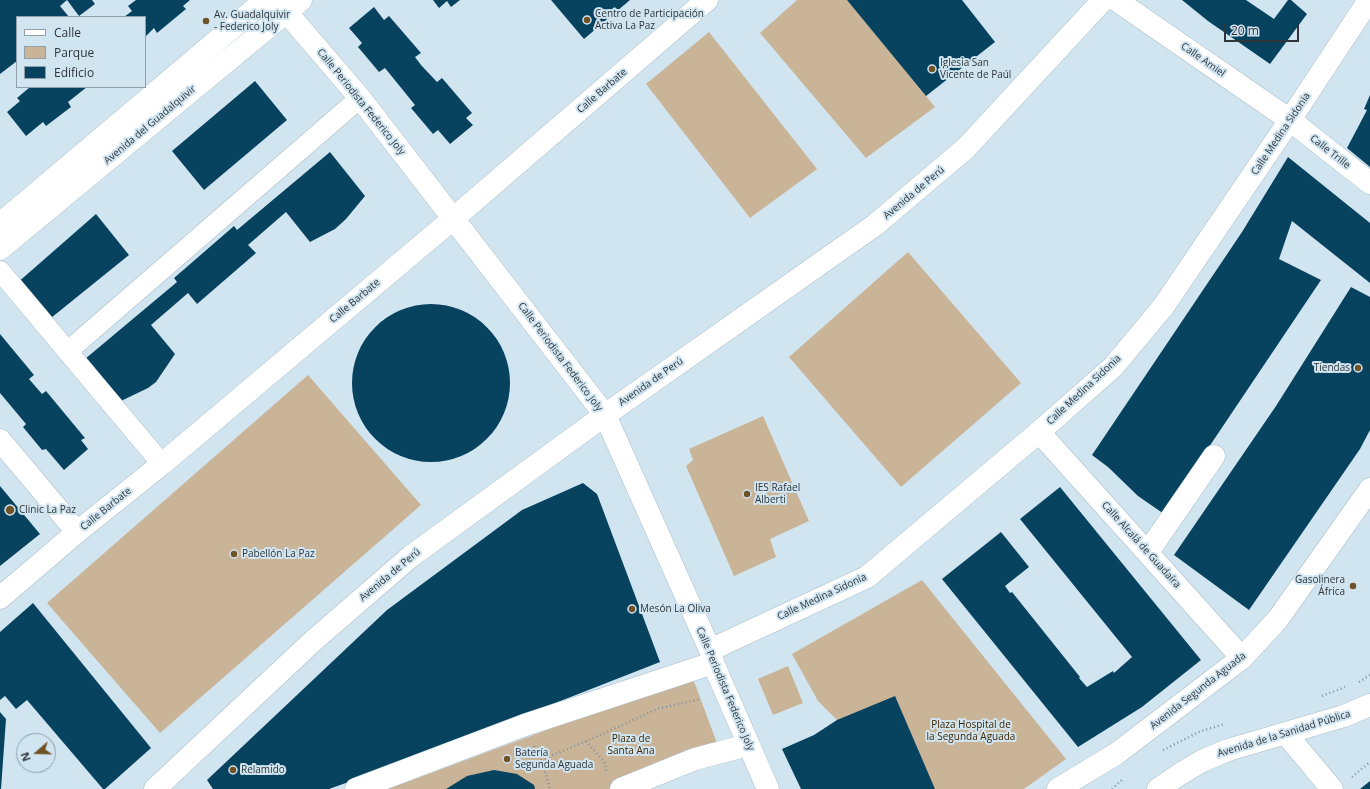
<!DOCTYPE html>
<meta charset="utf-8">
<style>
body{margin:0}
#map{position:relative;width:1370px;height:789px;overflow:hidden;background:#d1e5f1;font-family:"Open Sans",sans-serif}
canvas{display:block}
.legend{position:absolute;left:16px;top:16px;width:130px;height:72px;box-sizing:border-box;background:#d1e5f1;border:1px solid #909fa8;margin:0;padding:5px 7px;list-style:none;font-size:12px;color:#2e363b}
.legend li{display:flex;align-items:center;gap:8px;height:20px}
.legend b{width:20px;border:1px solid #909fa8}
.north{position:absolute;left:16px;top:733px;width:40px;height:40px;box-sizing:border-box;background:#d1e5f1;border:1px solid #909fa8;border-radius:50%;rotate:250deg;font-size:11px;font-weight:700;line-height:16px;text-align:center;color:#2e363b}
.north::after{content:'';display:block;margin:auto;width:14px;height:18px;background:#715227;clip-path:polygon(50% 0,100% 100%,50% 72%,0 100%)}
.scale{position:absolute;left:1224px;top:24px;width:75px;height:18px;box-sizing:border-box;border:2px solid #2e363b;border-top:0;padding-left:5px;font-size:12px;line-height:14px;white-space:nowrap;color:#2e363b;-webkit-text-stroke:3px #d1e5f1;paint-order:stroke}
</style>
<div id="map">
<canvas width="1370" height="789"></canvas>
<ul class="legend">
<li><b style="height:5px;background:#fff"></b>Calle</li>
<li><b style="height:11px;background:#cab498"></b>Parque</li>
<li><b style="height:11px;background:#07435f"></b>Edificio</li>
</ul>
<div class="north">N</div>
<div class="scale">20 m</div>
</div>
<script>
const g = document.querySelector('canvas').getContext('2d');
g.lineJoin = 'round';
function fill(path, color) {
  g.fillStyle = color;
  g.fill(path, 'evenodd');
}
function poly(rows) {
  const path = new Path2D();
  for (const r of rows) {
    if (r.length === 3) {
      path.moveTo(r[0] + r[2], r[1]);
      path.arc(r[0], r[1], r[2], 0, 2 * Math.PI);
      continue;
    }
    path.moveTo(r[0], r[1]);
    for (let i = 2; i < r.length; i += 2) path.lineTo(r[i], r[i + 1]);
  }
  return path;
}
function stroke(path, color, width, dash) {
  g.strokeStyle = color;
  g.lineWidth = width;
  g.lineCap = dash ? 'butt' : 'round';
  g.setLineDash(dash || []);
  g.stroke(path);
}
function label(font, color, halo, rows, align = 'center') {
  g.font = font + ' "Open Sans",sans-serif';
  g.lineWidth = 4;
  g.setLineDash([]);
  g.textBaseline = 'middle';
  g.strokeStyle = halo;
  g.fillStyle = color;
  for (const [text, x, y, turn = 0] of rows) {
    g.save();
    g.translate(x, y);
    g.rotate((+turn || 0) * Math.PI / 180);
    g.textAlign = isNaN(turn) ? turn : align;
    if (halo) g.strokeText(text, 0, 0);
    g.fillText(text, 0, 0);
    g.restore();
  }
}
const green = poly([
 [797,0,848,0,935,107,866,158,760,33],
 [709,32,817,169,750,218,646,84],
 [908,252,1021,383,901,487,789,357],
 [308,375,421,505,160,733,47,603],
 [763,416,809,521,770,539,776,557,734,576,686,466,693,460,689,449],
 [922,580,1066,759,1024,789,935,789,837,720,818,701,792,654],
 [788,666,803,703,773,715,758,679],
 [692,676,721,754,637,789,388,789]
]);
const building = poly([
 [0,0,92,0,95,4,79,16,67,0,60,6,69,17,17,17,17,61,0,74],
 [136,0,190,0,183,6,186,9,157,33,154,28,145,37,145,17,124,17,132,11,128,6],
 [433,0,460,0,451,7,447,1,439,8],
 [551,0,630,0,584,39],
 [847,0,962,0,995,42,926,96],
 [1182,0,1246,0,1274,19,1288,0,1291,0,1307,14,1270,64,1208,21],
 [374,7,384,20,389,16,421,53,415,57,421,65,437,82,442,78,472,113,466,118,473,125,450,144,438,130,433,134,411,108,415,105,385,68,379,72,358,47,362,43,349,28],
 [255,81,287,120,204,190,172,151],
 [30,87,87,87,68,102,71,107,46,126,43,122,26,136,7,112,20,101,17,98],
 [1370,95,1370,167,1347,148,1367,110,1364,109],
 [330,152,365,196,346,219,335,229,310,242,286,212,248,245,256,253,197,304,188,293,151,325,175,354,156,382,148,388,121,401,85,359,177,282,174,278,234,226,237,230],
 [1288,157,1370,223,1370,283,1292,221,1279,259,1321,280,1164,514,1138,496,1108,467,1092,455,1242,232],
 [96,214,129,255,46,322,16,284],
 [1351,287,1370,297,1370,430,1360,449,1249,610,1174,555,1276,406],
 [431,383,79],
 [0,334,34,375,29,379,42,394,46,391,85,438,81,440,88,449,64,470,46,449,42,450,23,427,26,424,0,393],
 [583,483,597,494,660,662,402,763,329,789,213,789,207,780,387,610,522,510],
 [0,486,40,534,0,566],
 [1060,487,1201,660,1142,707,1078,747,942,579,1001,532,1029,567,1005,586,1010,593,1012,592,1080,677,1079,678,1087,687,1113,671,1114,673,1132,657,1020,519],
 [33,603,151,748,105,789,103,789,27,700,16,709,5,696,0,700,0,632],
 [895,696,935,789,801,789,782,749,814,735,837,720],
 [0,712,6,719,1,789,0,789],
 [494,770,517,774,534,785,535,789,446,789,467,776],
 [1370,781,1370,789,1360,789]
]);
const path = poly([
 [1359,682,1370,675],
 [1322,696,1345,687],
 [586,741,605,763,606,772],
 [534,746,543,764,550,789],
 [1163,750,1201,731,1225,724],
 [541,760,596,737,657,709,701,699],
 [1352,777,1370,762],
 [1112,789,1122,780]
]);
const pedestrian = poly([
 [0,271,162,464],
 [68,351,360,98]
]);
const minor = poly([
 [1039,432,1242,658],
 [0,440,77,532],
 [1148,552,1214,456],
 [0,598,77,532,162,464,454,218,707,0],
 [710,650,867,577,1039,432,1113,367,1163,307,1290,120,1369,0],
 [1286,734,1332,789],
 [155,789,313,641,410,557,605,415,875,225,966,148,1103,0],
 [356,789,525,725,713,663],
 [621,789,695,759,748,745]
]);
const tertiary = poly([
 [276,0,360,98,605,415,710,650,713,663,768,789],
 [1116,0,1290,120,1370,183],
 [0,224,265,0],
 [0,249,301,0],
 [1058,789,1116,754,1242,658,1278,619,1370,489]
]);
const secondary = poly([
 [1158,789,1180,774,1202,761,1228,750,1344,716,1370,705]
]);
const markers = [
 [587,20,4,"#715227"],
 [206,21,4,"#715227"],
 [932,69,4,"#715227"],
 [1358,368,4,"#715227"],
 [747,494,4,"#715227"],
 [10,510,5,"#715227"],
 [234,554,4,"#715227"],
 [1353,586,4,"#715227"],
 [632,609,4,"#715227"],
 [507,759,4,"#715227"],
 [233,770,4,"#715227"]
];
const poiNames = [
 ["Centro de Participación",595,14],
 ["Activa La Paz",595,26],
 ["Av. Guadalquivir",214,15],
 ["- Federico Joly",214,27],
 ["Iglesia San",940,63],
 ["Vicente de Paúl",940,75],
 ["Tiendas",1350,368,"right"],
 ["IES Rafael",755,488],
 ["Alberti",755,500],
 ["Clinic La Paz",19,510],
 ["Pabellón La Paz",242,554],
 ["Gasolinera",1345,580,"right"],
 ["África",1345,592,"right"],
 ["Mesón La Oliva",640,609],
 ["Batería",515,753],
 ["Segunda Aguada",515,765],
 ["Relamido",241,770]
];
const streetNames = [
 ["Calle Amiel",1203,60,35],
 ["Calle Barbate",602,91,-41],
 ["Calle Periodista Federico Joly",361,102,51],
 ["Avenida del Guadalquivir",150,125,-40],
 ["Calle Medina Sidonia",1281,134,-56],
 ["Calle Trille",1330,152,38],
 ["Avenida de Perú",914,193,-40],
 ["Calle Barbate",355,301,-40],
 ["Calle Periodista Federico Joly",560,357,53],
 ["Avenida de Perú",651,382,-35],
 ["Calle Medina Sidonia",1084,390,-43],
 ["Calle Barbate",106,509,-39],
 ["Calle Alcalá de Guadaíra",1141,545,48],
 ["Avenida de Perú",390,575,-40],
 ["Calle Medina Sidonia",822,597,-25],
 ["Calle Periodista Federico Joly",725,689,67],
 ["Avenida Segunda Aguada",1198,691,-38],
 ["Avenida de la Sanidad Pública",1284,734,-17]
];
const parkNames = [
 ["Plaza Hospital de",971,725],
 ["la Segunda Aguada",971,737],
 ["Plaza de",631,739],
 ["Santa Ana",631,751]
];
fill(green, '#cab498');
fill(building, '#07435f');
stroke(pedestrian, '#a9bdc9', 21);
stroke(minor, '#a9bdc9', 23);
stroke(tertiary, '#a9bdc9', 23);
stroke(secondary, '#a9bdc9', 23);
stroke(path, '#83919a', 2.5, [1, 3]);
stroke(pedestrian, '#fff', 20);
stroke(minor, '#fff', 22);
stroke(tertiary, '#fff', 22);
stroke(secondary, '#fff', 22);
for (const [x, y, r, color] of markers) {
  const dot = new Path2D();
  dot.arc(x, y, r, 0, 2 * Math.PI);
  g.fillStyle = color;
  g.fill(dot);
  stroke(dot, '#d1e5f1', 1.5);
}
label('10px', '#2e363b', '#d1e5f1', poiNames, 'left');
label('10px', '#2e363b', '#d1e5f1', streetNames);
label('10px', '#3d2500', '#d1e5f1', parkNames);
</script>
